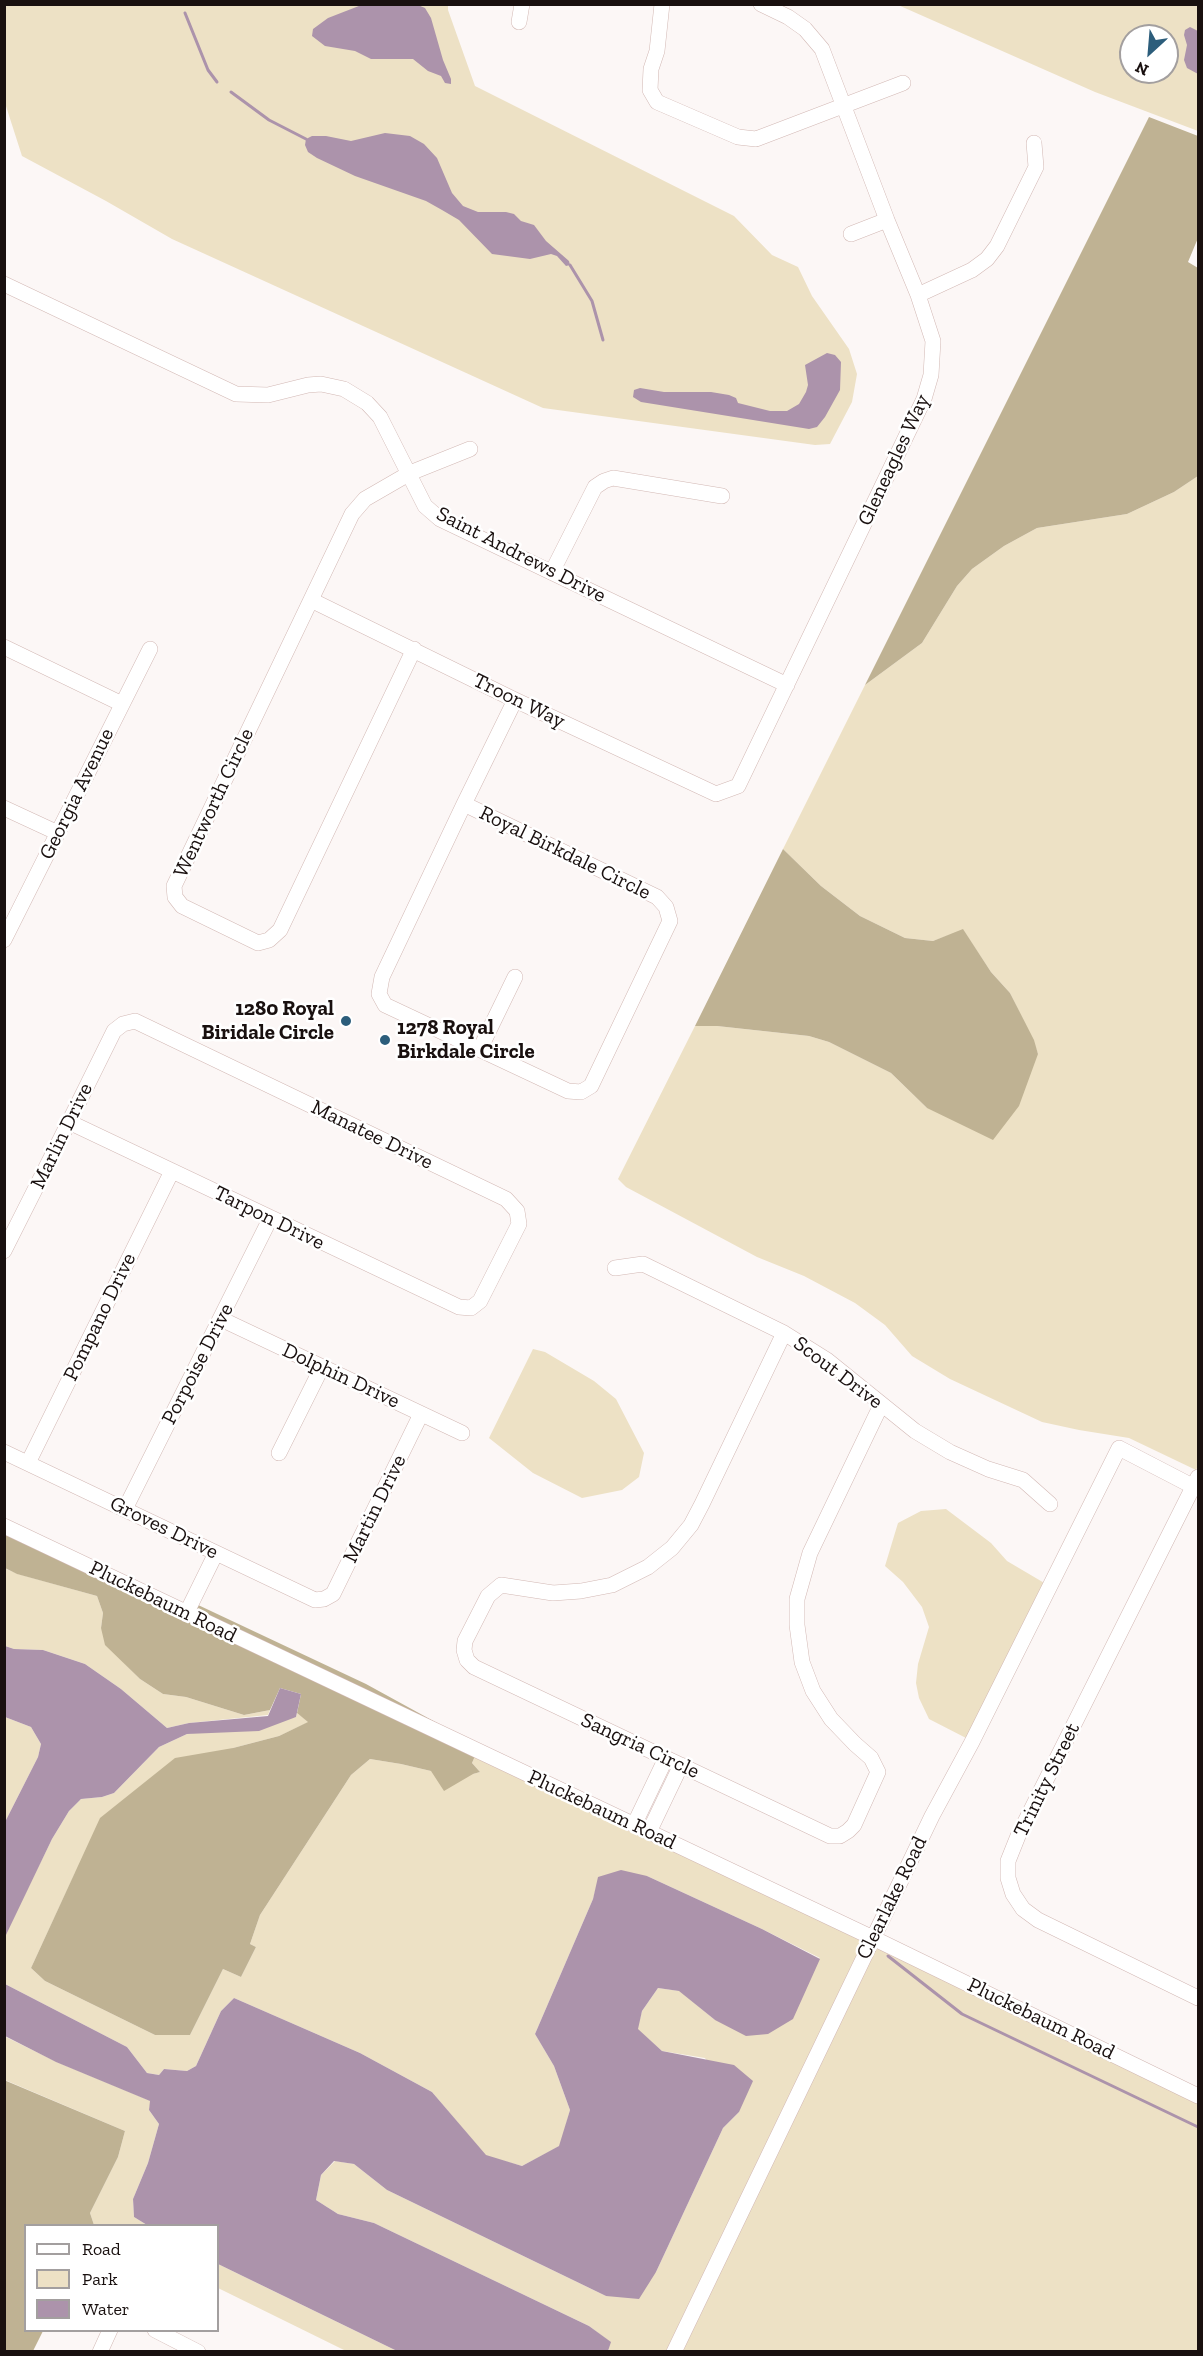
<!DOCTYPE html>
<style>
body{margin:0}
#map{position:relative;width:1203px;height:2356px;overflow:hidden;background:#fcf7f6;font-family:"Zilla Slab",serif}
canvas{display:block}
.frame{position:absolute;inset:0;border:6px solid #19100f;pointer-events:none}
.legend{position:absolute;left:24px;top:2224px;width:195px;height:108px;box-sizing:border-box;background:#fff;border:2px solid #a39f9f;margin:0;padding:8px 10px;list-style:none;font-size:18px;color:#19100f}
.legend li{display:flex;align-items:center;gap:12px;height:30px}
.legend b{width:30px;border:2px solid #a39f9f}
.north{position:absolute;left:1119px;top:24px;width:60px;height:60px;box-sizing:border-box;background:#fff;border:2px solid #a39f9f;border-radius:50%;rotate:206deg;font-size:16px;font-weight:700;line-height:24px;text-align:center;color:#19100f}
.north::after{content:'';display:block;margin:auto;width:21px;height:27px;background:#2c5d7b;clip-path:polygon(50% 0,100% 100%,50% 72%,0 100%)}
</style>
<div id="map">
<canvas width="1203" height="2356"></canvas>
<div class="frame"></div>
<ul class="legend">
<li><b style="height:8px;background:#fff"></b>Road</li>
<li><b style="height:16px;background:#ede1c5"></b>Park</li>
<li><b style="height:16px;background:#ac93ab"></b>Water</li>
</ul>
<div class="north">N</div>
</div>
<script>
const g = document.querySelector('canvas').getContext('2d');
g.lineJoin = 'round';
function fill(path, color) {
  g.fillStyle = color;
  g.fill(path, 'evenodd');
}
function poly(rows) {
  const path = new Path2D();
  for (const r of rows) {
    path.moveTo(r[0], r[1]);
    for (let i = 2; i < r.length; i += 2) path.lineTo(r[i], r[i + 1]);
  }
  return path;
}
function stroke(path, color, width, dash) {
  g.strokeStyle = color;
  g.lineWidth = width;
  g.lineCap = dash ? 'butt' : 'round';
  g.setLineDash(dash || []);
  g.stroke(path);
}
function label(font, color, halo, rows, align = 'center') {
  g.font = font + ' "Zilla Slab",serif';
  g.lineWidth = 5;
  g.setLineDash([]);
  g.textBaseline = 'middle';
  g.strokeStyle = halo;
  g.fillStyle = color;
  for (const [text, x, y, turn = 0] of rows) {
    g.save();
    g.translate(x, y);
    g.rotate((+turn || 0) * Math.PI / 180);
    g.textAlign = isNaN(turn) ? turn : align;
    if (halo) g.strokeText(text, 0, 0);
    g.fillText(text, 0, 0);
    g.restore();
  }
}
const green = poly([
 [4,5,448,5,448,10,475,86,734,216,772,255,798,267,812,296,849,349,857,374,852,402,830,444,815,445,543,408,172,239,106,201,22,156,5,103],
 [898,5,1198,5,1198,131,1095,92],
 [1131,36,1167,36,1167,72,1131,72],
 [1198,476,1198,1466,1196,1470,1129,1438,1079,1430,1042,1422,950,1379,912,1356,885,1325,855,1303,804,1276,757,1257,626,1187,618,1179,695,1026,717,1026,809,1036,829,1042,891,1073,927,1108,1038,1054,1033,1040,1010,993,991,972,963,930,933,941,905,938,860,916,821,886,783,849,865,685,922,643,957,586,972,569,1004,546,1037,528,1127,514,1174,492],
 [533,1349,545,1352,594,1381,616,1399,644,1453,639,1477,622,1490,582,1498,533,1473,489,1438],
 [946,1509,991,1543,1007,1561,1046,1584,968,1739,929,1719,919,1698,916,1683,918,1664,929,1627,922,1607,903,1582,885,1566,898,1523,921,1511],
 [4,1568,18,1574,97,1596,103,1613,101,1628,124,1663,140,1679,163,1694,186,1697,244,1715,270,1710,268,1715,189,1723,167,1728,121,1689,85,1664,43,1650,14,1649,5,1646],
 [297,1713,309,1722,279,1736,233,1748,75,1873,31,1968,45,1981,155,2035,190,2035,223,1969,241,1977,256,1947,250,1944,260,1915,351,1775,370,1759,401,1764,431,1771,473,1774,480,1772,472,1763,475,1756,866,1940,669,2351,608,2352,610,2342,589,2326,374,2223,338,2214,316,2200,321,2175,335,2161,354,2164,387,2190,606,2296,656,2272,723,2128,739,2112,705,2058,662,2051,637,2029,642,2011,658,1988,680,1991,715,2020,820,1958,762,1929,647,1876,599,1877,593,1899,535,2034,554,2066,570,2110,560,2146,522,2166,486,2156,432,2092,360,2053,234,1998,221,2011,196,2066,187,2071,164,2069,159,2075,147,2073,127,2047,5,1984,4,1937,52,1839,69,1811,81,1799,102,1797,114,1793,159,1747,187,1734,296,1717],
 [5,1717,31,1727,41,1744,38,1757,5,1822],
 [875,1945,1198,2102,1198,2351,680,2352],
 [4,2036,57,2062,151,2101,149,2110,159,2124,148,2163,133,2199,134,2217,147,2225,94,2225,90,2213,118,2157,125,2131,5,2080],
 [218,2264,397,2351,346,2351,218,2288]
]);
const forest = poly([
 [1149,117,1198,136,1198,238,1188,262,1198,268,1198,476,1174,492,1127,514,1037,528,1004,546,972,569,957,586,922,643,865,685],
 [783,849,821,886,860,916,905,938,933,941,963,929,991,972,1010,993,1034,1040,1038,1054,1019,1106,993,1140,927,1108,891,1073,829,1042,809,1036,717,1026,695,1026],
 [4,1532,475,1756,472,1763,480,1772,473,1774,444,1791,431,1771,401,1764,370,1759,351,1775,260,1915,250,1944,256,1947,241,1977,223,1969,190,2035,155,2035,45,1981,31,1968,100,1818,175,1758,233,1748,279,1736,308,1722,297,1713,301,1694,280,1688,270,1710,244,1715,186,1697,163,1694,140,1679,105,1645,101,1628,103,1613,97,1596,17,1574,5,1568],
 [196,1604,366,1684,468,1740,193,1611],
 [4,2080,125,2131,118,2157,90,2213,94,2225,26,2226,26,2330,43,2331,33,2351,5,2351]
]);
const water = poly([
 [364,4,418,5,425,8,431,18,443,60,451,79,451,84,445,83,441,76,428,71,413,59,371,59,355,51,325,46,312,36,313,29,328,18],
 [1190,27,1198,31,1198,74,1187,68,1184,60,1187,45,1184,35,1185,30],
 [385,133,410,136,424,144,437,158,452,193,463,206,478,212,506,212,514,214,521,221,534,225,546,241,569,261,570,265,566,266,557,256,551,254,530,259,492,254,459,220,442,210,426,201,355,176,317,158,308,152,305,145,306,139,312,136,326,136,351,141],
 [827,353,835,355,841,362,840,390,825,417,817,427,809,429,641,402,633,397,634,390,640,388,664,392,711,392,729,395,736,398,738,403,770,411,787,411,799,404,806,392,808,385,805,365],
 [5,1646,14,1649,43,1650,85,1664,121,1689,167,1728,189,1723,268,1716,280,1688,301,1694,296,1717,259,1731,187,1734,159,1747,114,1793,102,1797,81,1799,69,1811,52,1839,5,1937,5,1822,38,1757,41,1744,31,1727,5,1717],
 [621,1870,647,1876,762,1929,820,1959,793,2019,768,2034,746,2036,715,2020,679,1991,658,1988,642,2011,638,2029,662,2051,734,2065,753,2081,739,2112,723,2128,656,2272,639,2299,606,2296,387,2190,354,2164,334,2161,321,2175,316,2200,338,2214,374,2223,589,2326,611,2342,608,2351,397,2351,218,2264,218,2226,147,2225,134,2217,133,2199,148,2163,159,2124,149,2110,150,2101,56,2062,5,2036,5,1984,127,2047,147,2073,159,2075,164,2069,187,2071,196,2066,221,2011,234,1998,360,2053,432,2092,486,2155,522,2166,559,2146,570,2110,554,2066,535,2034,593,1899,598,1877]
]);
const stream = poly([
 [185,13,208,70,217,82],
 [231,92,269,120,306,139],
 [570,265,592,301,603,340],
 [888,1956,962,2014,1198,2127]
]);
const minor = poly([
 [662,4,657,51,651,69,650,90,657,102,738,137,756,139,903,83],
 [519,22,522,4],
 [851,234,887,220],
 [4,284,236,394,268,395,308,385,321,384,344,389,367,403,380,417,425,506,440,519,787,685],
 [918,295,972,270,987,259,997,246,1036,167,1034,143],
 [552,572,595,487,604,481,613,478,722,496],
 [311,600,515,700,716,794,738,786,924,399,931,375,933,341,918,295,887,220,822,49,805,29,788,17,761,4],
 [4,647,122,704],
 [414,649,280,930,269,940,258,943,182,906,175,897,174,886,352,514,365,499,410,473,470,449],
 [464,804,657,897,666,907,670,921,591,1086,581,1092,568,1091,385,1005,379,994,382,977,464,804,515,700],
 [4,808,58,833],
 [4,940,150,649],
 [480,1049,515,977],
 [4,1251,69,1122,114,1031,123,1024,135,1021,506,1199,517,1211,519,1224,480,1301,471,1308,459,1307,69,1122],
 [615,1268,643,1264,784,1333,827,1360,915,1431,950,1452,988,1469,1023,1480,1050,1504],
 [221,1319,462,1433],
 [784,1333,702,1504,691,1525,672,1548,648,1567,612,1585,581,1591,553,1593,501,1585,488,1596,465,1641,464,1650,467,1660,474,1667,830,1836,840,1836,848,1831,854,1825,878,1772,871,1758,855,1744,831,1719,813,1691,802,1662,797,1625,797,1599,810,1553,881,1405],
 [4,1452,315,1600,324,1599,333,1594,421,1414],
 [279,1453,322,1367],
 [28,1463,172,1171],
 [1198,1477,1018,1836,1008,1861,1008,1878,1013,1894,1023,1909,1038,1920,1198,1998],
 [125,1509,270,1219],
 [4,1526,873,1938,1198,2096],
 [186,1614,216,1553],
 [634,1825,666,1758],
 [649,1832,681,1765],
 [155,2330,198,2352],
 [100,2352,110,2330],
 [674,2352,932,1816,972,1742,1119,1448,1198,1489]
]);
const markers = [
 [346,1021,6,"#2c5d7b"],
 [385,1040,6,"#2c5d7b"]
];
const streetNames = [
 ["Gleneagles Way",894,460,-65],
 ["Saint Andrews Drive",521,555,27],
 ["Troon Way",519,701,26],
 ["Georgia Avenue",77,794,-64],
 ["Wentworth Circle",214,803,-65],
 ["Royal Birkdale Circle",565,853,26],
 ["Manatee Drive",372,1135,26],
 ["Marlin Drive",62,1136,-64],
 ["Tarpon Drive",269,1218,26],
 ["Pompano Drive",100,1317,-64],
 ["Porpoise Drive",198,1364,-63],
 ["Scout Drive",838,1373,37],
 ["Dolphin Drive",341,1376,25],
 ["Martin Drive",375,1509,-64],
 ["Groves Drive",164,1528,26],
 ["Pluckebaum Road",163,1602,26],
 ["Sangria Circle",640,1746,25],
 ["Trinity Street",1047,1780,-64],
 ["Pluckebaum Road",602,1810,25],
 ["Clearlake Road",892,1898,-64],
 ["Pluckebaum Road",1041,2019,26]
];
const poiNames = [
 ["1280 Royal",334,1009],
 ["Biridale Circle",334,1033],
 ["1278 Royal",397,1028,"left"],
 ["Birkdale Circle",397,1052,"left"]
];
fill(green, '#ede1c5');
fill(forest, '#bfb293');
fill(water, '#ac93ab');
stroke(stream, '#ac93ab', 3);
stroke(minor, '#d2b8b4', 16);
stroke(minor, '#fff', 15);
for (const [x, y, r, color] of markers) {
  const dot = new Path2D();
  dot.arc(x, y, r, 0, 2 * Math.PI);
  g.fillStyle = color;
  g.fill(dot);
  stroke(dot, '#fff', 2);
}
label('21px', '#19100f', '#fff', streetNames);
label('bold 21px', '#19100f', '#fff', poiNames, 'right');
</script>
